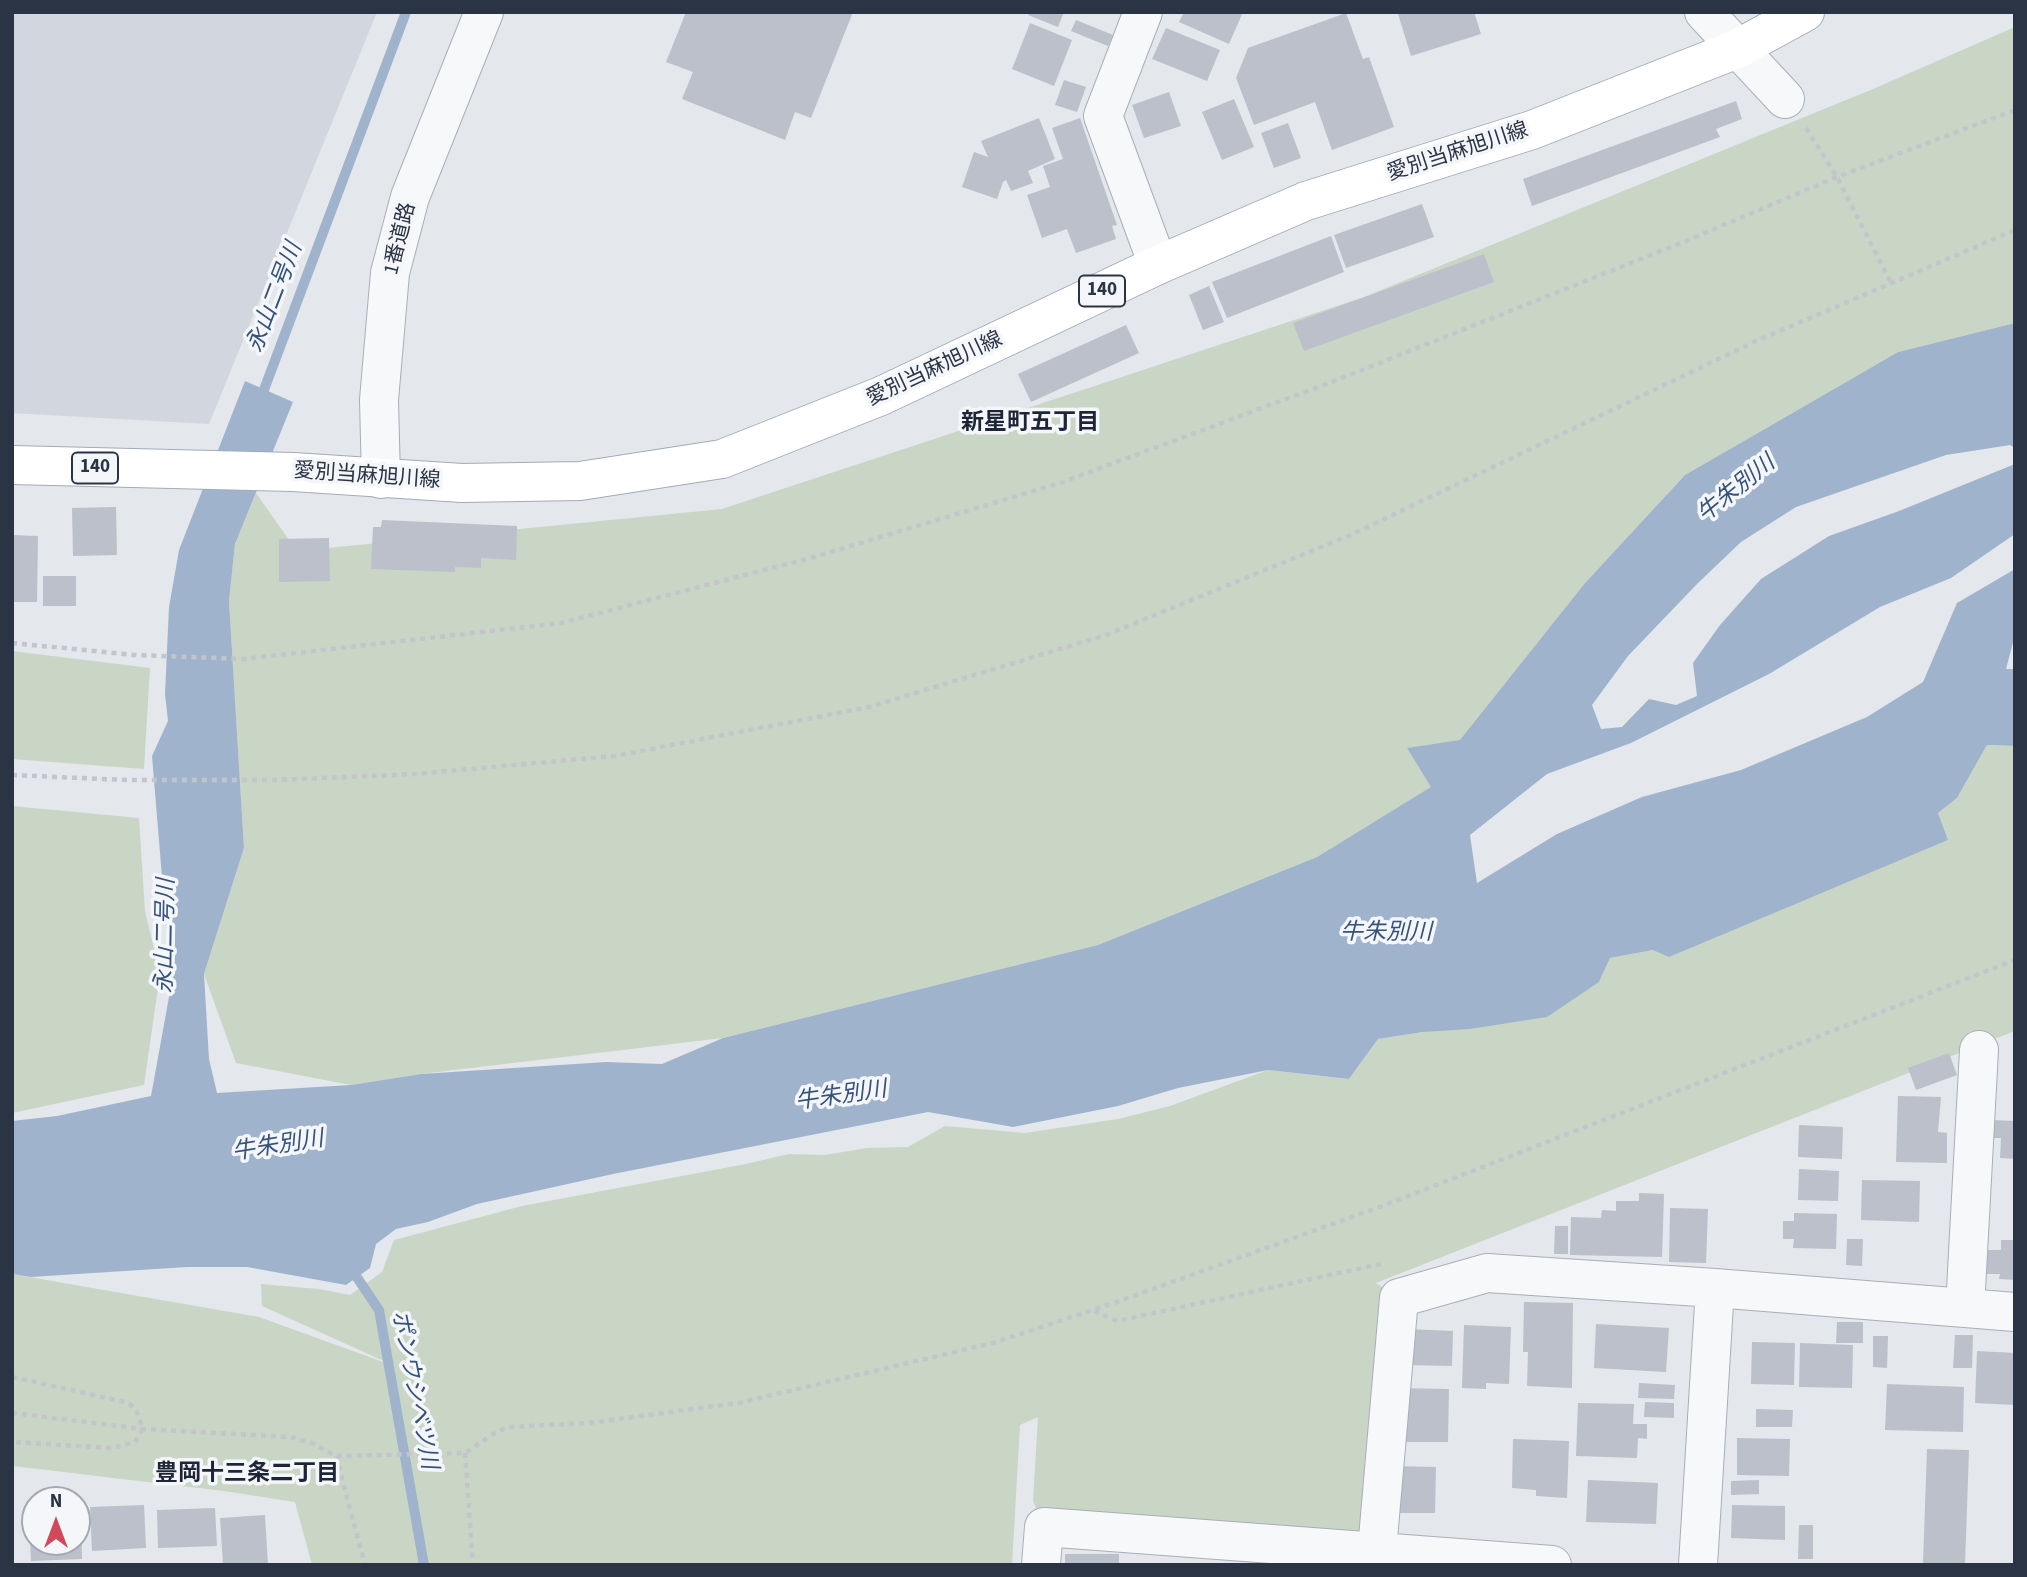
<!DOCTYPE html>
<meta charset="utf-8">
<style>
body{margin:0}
#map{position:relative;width:2027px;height:1577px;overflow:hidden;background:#e4e7ec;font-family:"Source Sans 3",sans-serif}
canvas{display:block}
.frame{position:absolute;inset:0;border:14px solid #2b3445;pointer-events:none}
.north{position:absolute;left:21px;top:1486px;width:70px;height:70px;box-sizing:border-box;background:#f4f6f9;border:2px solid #a4a8b1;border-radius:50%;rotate:0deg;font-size:19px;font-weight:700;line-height:28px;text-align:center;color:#2b3445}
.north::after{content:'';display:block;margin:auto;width:24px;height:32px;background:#d1495b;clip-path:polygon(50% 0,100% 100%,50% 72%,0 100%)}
</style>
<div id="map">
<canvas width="2027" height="1577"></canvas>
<div class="frame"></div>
<div class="north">N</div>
</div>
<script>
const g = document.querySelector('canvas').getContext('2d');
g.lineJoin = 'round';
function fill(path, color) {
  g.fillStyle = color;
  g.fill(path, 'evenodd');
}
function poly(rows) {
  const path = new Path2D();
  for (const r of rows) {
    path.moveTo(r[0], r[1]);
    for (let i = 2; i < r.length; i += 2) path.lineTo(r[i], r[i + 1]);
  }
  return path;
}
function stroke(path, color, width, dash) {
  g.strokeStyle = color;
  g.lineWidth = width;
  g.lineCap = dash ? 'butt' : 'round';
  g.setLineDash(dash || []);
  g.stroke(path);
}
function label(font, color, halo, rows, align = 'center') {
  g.font = font + ' "Source Sans 3","Noto Sans JP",sans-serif';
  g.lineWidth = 7;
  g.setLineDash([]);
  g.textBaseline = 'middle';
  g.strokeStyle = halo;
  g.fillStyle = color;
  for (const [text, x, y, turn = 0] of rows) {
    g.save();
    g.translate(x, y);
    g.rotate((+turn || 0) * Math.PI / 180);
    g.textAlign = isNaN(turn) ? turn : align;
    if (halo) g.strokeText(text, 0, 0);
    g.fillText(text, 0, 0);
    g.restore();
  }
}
const built = poly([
 [12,12,377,12,209,424,12,413]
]);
const green = poly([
 [2015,27,2015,323,1898,352,1685,475,1585,583,1460,741,1408,748,1432,787,1317,857,1098,945,723,1038,421,1074,351,1085,236,1063,204,974,244,848,229,601,235,544,256,493,297,551,722,509,1364,297,1873,89],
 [12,651,150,668,144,769,12,759],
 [1987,745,2015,746,2015,1031,1376,1283,1399,1298,1377,1550,1044,1527,1033,1501,1038,1417,1020,1425,1012,1565,312,1565,295,1502,224,1491,12,1466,12,1274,259,1317,397,1367,262,1306,261,1284,319,1289,350,1295,382,1272,394,1240,522,1206,746,1164,789,1154,825,1155,867,1148,908,1147,945,1126,1025,1133,1118,1119,1170,1106,1268,1070,1349,1079,1378,1039,1423,1032,1599,982,1610,958,1653,950,1948,840,1938,813,1957,798],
 [12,806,139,818,145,911,160,974,144,1085,12,1113]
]);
const water = poly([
 [2015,323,2015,448,2010,445,1946,455,1796,507,1741,542,1697,584,1628,656,1592,705,1601,729,1622,727,1649,699,1676,705,1697,696,1693,663,1720,625,1761,579,1829,536,1899,511,2015,464,2015,534,1951,578,1880,607,1769,674,1631,743,1547,774,1470,835,1477,883,1557,834,1642,797,1741,770,1867,717,1923,682,1957,603,2015,569,2015,635,2006,669,2015,669,2015,746,1987,745,1957,798,1938,813,1948,840,1669,957,1653,950,1610,958,1599,982,1547,1017,1470,1029,1423,1032,1378,1039,1349,1079,1268,1070,1178,1088,1118,1106,1013,1127,928,1112,613,1174,477,1204,428,1222,396,1229,376,1244,370,1268,346,1285,247,1267,187,1267,31,1277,12,1274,12,1121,57,1116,151,1096,171,986,152,756,168,721,165,694,169,607,179,550,245,381,293,402,235,544,229,601,244,848,204,974,209,1059,217,1093,351,1085,421,1074,606,1062,662,1064,723,1038,1098,945,1317,857,1431,787,1407,748,1460,740,1585,583,1685,475,1898,352]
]);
const stream = poly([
 [259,403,406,12],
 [345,1272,354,1273,379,1310,424,1565]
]);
const building = poly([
 [686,12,853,12,811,118,795,112,785,140,682,99,693,72,666,62],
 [1029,12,1064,12,1058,27,1028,15],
 [1184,12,1243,12,1229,44,1179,22],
 [1405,12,1474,12,1481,34,1411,56,1398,14],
 [1346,13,1363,59,1369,57,1394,127,1332,150,1315,102,1254,125,1236,78,1248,48],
 [1076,20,1113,35,1108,46,1071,31],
 [1030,23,1072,40,1054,86,1012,69],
 [1166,28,1220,50,1207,81,1152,59],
 [1064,80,1086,87,1077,112,1055,105],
 [1169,92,1181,126,1144,138,1132,105],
 [1234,99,1254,147,1222,160,1202,112],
 [1736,101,1742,119,1716,129,1720,137,1532,206,1523,179],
 [1039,118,1055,159,1028,171,1033,183,1011,191,1006,180,1003,182,997,199,962,187,974,152,988,157,981,141],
 [1080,118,1117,225,1112,226,1116,239,1076,253,1067,229,1042,238,1027,195,1050,187,1043,166,1063,159,1052,128],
 [1288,123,1301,158,1274,168,1261,133],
 [1422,204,1434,237,1346,268,1334,235],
 [1331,236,1344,272,1227,318,1212,282],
 [1484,254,1494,282,1304,351,1293,323],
 [1209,286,1224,322,1203,330,1189,295],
 [1126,325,1139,353,1031,402,1018,374],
 [116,507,117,555,73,556,72,508],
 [382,520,517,526,516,560,481,558,481,568,455,567,455,572,371,569,373,527,381,527],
 [12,535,38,536,37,602,12,602],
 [329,538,330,581,279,582,279,539],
 [43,576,76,576,76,606,43,606],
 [1949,1053,1957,1075,1916,1090,1908,1068],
 [1898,1096,1941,1097,1938,1132,1947,1133,1947,1163,1896,1162],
 [1992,1120,2015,1121,2015,1159,2000,1158,2001,1138,1991,1138],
 [1799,1125,1843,1127,1842,1159,1798,1157],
 [1799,1169,1839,1171,1838,1201,1798,1200],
 [1862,1180,1920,1181,1919,1222,1861,1220],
 [1639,1193,1664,1194,1662,1257,1570,1255,1571,1217,1601,1218,1602,1210,1616,1211,1616,1201,1639,1201],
 [1670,1208,1708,1209,1706,1263,1669,1262],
 [1794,1213,1837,1214,1836,1249,1793,1248,1794,1239,1783,1239,1783,1221,1794,1221],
 [1555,1226,1568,1226,1568,1254,1554,1254],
 [1847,1239,1863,1239,1862,1266,1846,1265],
 [2001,1240,2015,1240,2015,1280,1999,1279,2000,1274,1982,1274,1983,1250,2001,1250],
 [1524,1302,1573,1303,1572,1388,1527,1386,1528,1352,1523,1352],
 [1837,1322,1863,1322,1863,1343,1836,1343],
 [1596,1324,1669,1328,1666,1372,1594,1368],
 [1464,1325,1511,1327,1509,1384,1486,1383,1486,1389,1462,1388],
 [1407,1329,1453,1331,1452,1366,1407,1365],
 [1955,1335,1973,1335,1972,1368,1953,1368],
 [1873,1336,1888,1336,1887,1368,1873,1367],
 [1752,1342,1795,1343,1794,1385,1751,1384],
 [1800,1343,1853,1345,1852,1388,1799,1387],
 [1977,1351,2015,1353,2015,1405,1975,1403],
 [1639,1383,1675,1385,1674,1399,1638,1398],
 [1887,1384,1964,1387,1963,1432,1885,1430],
 [1396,1388,1449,1389,1448,1442,1404,1442],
 [1645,1402,1674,1403,1674,1418,1644,1417],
 [1578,1403,1634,1404,1633,1424,1647,1424,1647,1439,1638,1438,1637,1458,1576,1456],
 [1756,1409,1793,1410,1792,1427,1756,1427],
 [1737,1438,1790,1439,1789,1476,1737,1475],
 [1513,1439,1569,1441,1567,1498,1536,1496,1536,1490,1512,1488],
 [1927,1449,1969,1450,1965,1565,1923,1563],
 [1391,1466,1436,1467,1435,1513,1390,1513],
 [1588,1480,1658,1483,1656,1524,1586,1522],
 [1759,1480,1759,1494,1731,1495,1731,1481],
 [81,1503,82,1559,31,1561,29,1518,35,1518,35,1542,77,1542,77,1504],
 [144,1505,146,1548,92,1551,90,1507],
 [1732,1505,1785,1506,1785,1540,1731,1538],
 [215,1508,217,1546,158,1548,157,1510],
 [265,1515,268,1565,223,1565,220,1518],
 [1799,1525,1813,1525,1813,1559,1798,1559],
 [1065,1554,1119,1554,1119,1565,1065,1565]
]);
const path = poly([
 [1806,128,1837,177,1891,283],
 [12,643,135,655,244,659,561,623,814,557,1060,483,1324,385,1681,243,1837,177,2015,110],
 [12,775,126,780,278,780,415,774,615,756,869,707,1106,635,1353,534,1754,342,2015,230],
 [1094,1311,1117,1321,1385,1263],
 [12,1377,121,1401,130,1404,137,1412,143,1429,135,1442,112,1448,12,1442],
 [12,1413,143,1429,290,1437,312,1443,336,1456,465,1453,493,1434,508,1427,589,1423,738,1403,993,1343,1114,1303,1385,1205,2015,960],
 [465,1453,473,1565],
 [336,1456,365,1565]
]);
const minor = poly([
 [1143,12,1103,116,1158,265],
 [1704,12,1785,99],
 [381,479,379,400,390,273,410,197,484,12],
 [1965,1308,1979,1050],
 [1377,1550,1399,1298,1487,1273,1715,1288,2015,1312],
 [1041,1565,1044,1527,1552,1565],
 [1698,1565,1715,1288]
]);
const major = poly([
 [12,465,293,472,462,483,580,481,722,459,881,396,1158,265,1306,201,1532,130,1737,49,1805,12]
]);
const shields = [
 [1102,291,46],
 [95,468,46]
];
const shieldNames = [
 ["140",1102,291],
 ["140",95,468]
];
const streetNames = [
 ["愛別当麻旭川線",1458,153,-18],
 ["1番道路",401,239,-76],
 ["愛別当麻旭川線",935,370,-25],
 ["愛別当麻旭川線",367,477,4]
];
const waterNames = [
 ["永山二号川",276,298,-69],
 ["牛朱別川",1737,490,-39],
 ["牛朱別川",1386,934],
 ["永山二号川",167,936,-89],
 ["牛朱別川",841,1097,-8],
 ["牛朱別川",278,1147,-9],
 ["ポンウシベツ川",413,1390,79]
];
const neighbourhoodNames = [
 ["新星町五丁目",1030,424],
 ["豊岡十三条二丁目",247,1475]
];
fill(built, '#d2d6de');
fill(green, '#c9d6c5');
fill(water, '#9fb4cc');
stroke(stream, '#9fb4cc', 10);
fill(building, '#bbc0ca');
stroke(minor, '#a9aeb7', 40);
stroke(major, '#a3abb8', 40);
stroke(path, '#c2c5cb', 4.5, [5, 5]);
stroke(minor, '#f7f8fa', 38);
stroke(major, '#fff', 38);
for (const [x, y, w] of shields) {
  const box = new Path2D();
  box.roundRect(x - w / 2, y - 15.5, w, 31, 5);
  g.fillStyle = '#f4f6f9';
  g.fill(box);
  stroke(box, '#2b3445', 2);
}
label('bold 19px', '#2b3445', null, shieldNames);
label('21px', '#2b3445', '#f4f6f9', streetNames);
label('italic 23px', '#34527a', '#f4f6f9', waterNames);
label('bold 23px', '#1d2536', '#f4f6f9', neighbourhoodNames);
</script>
